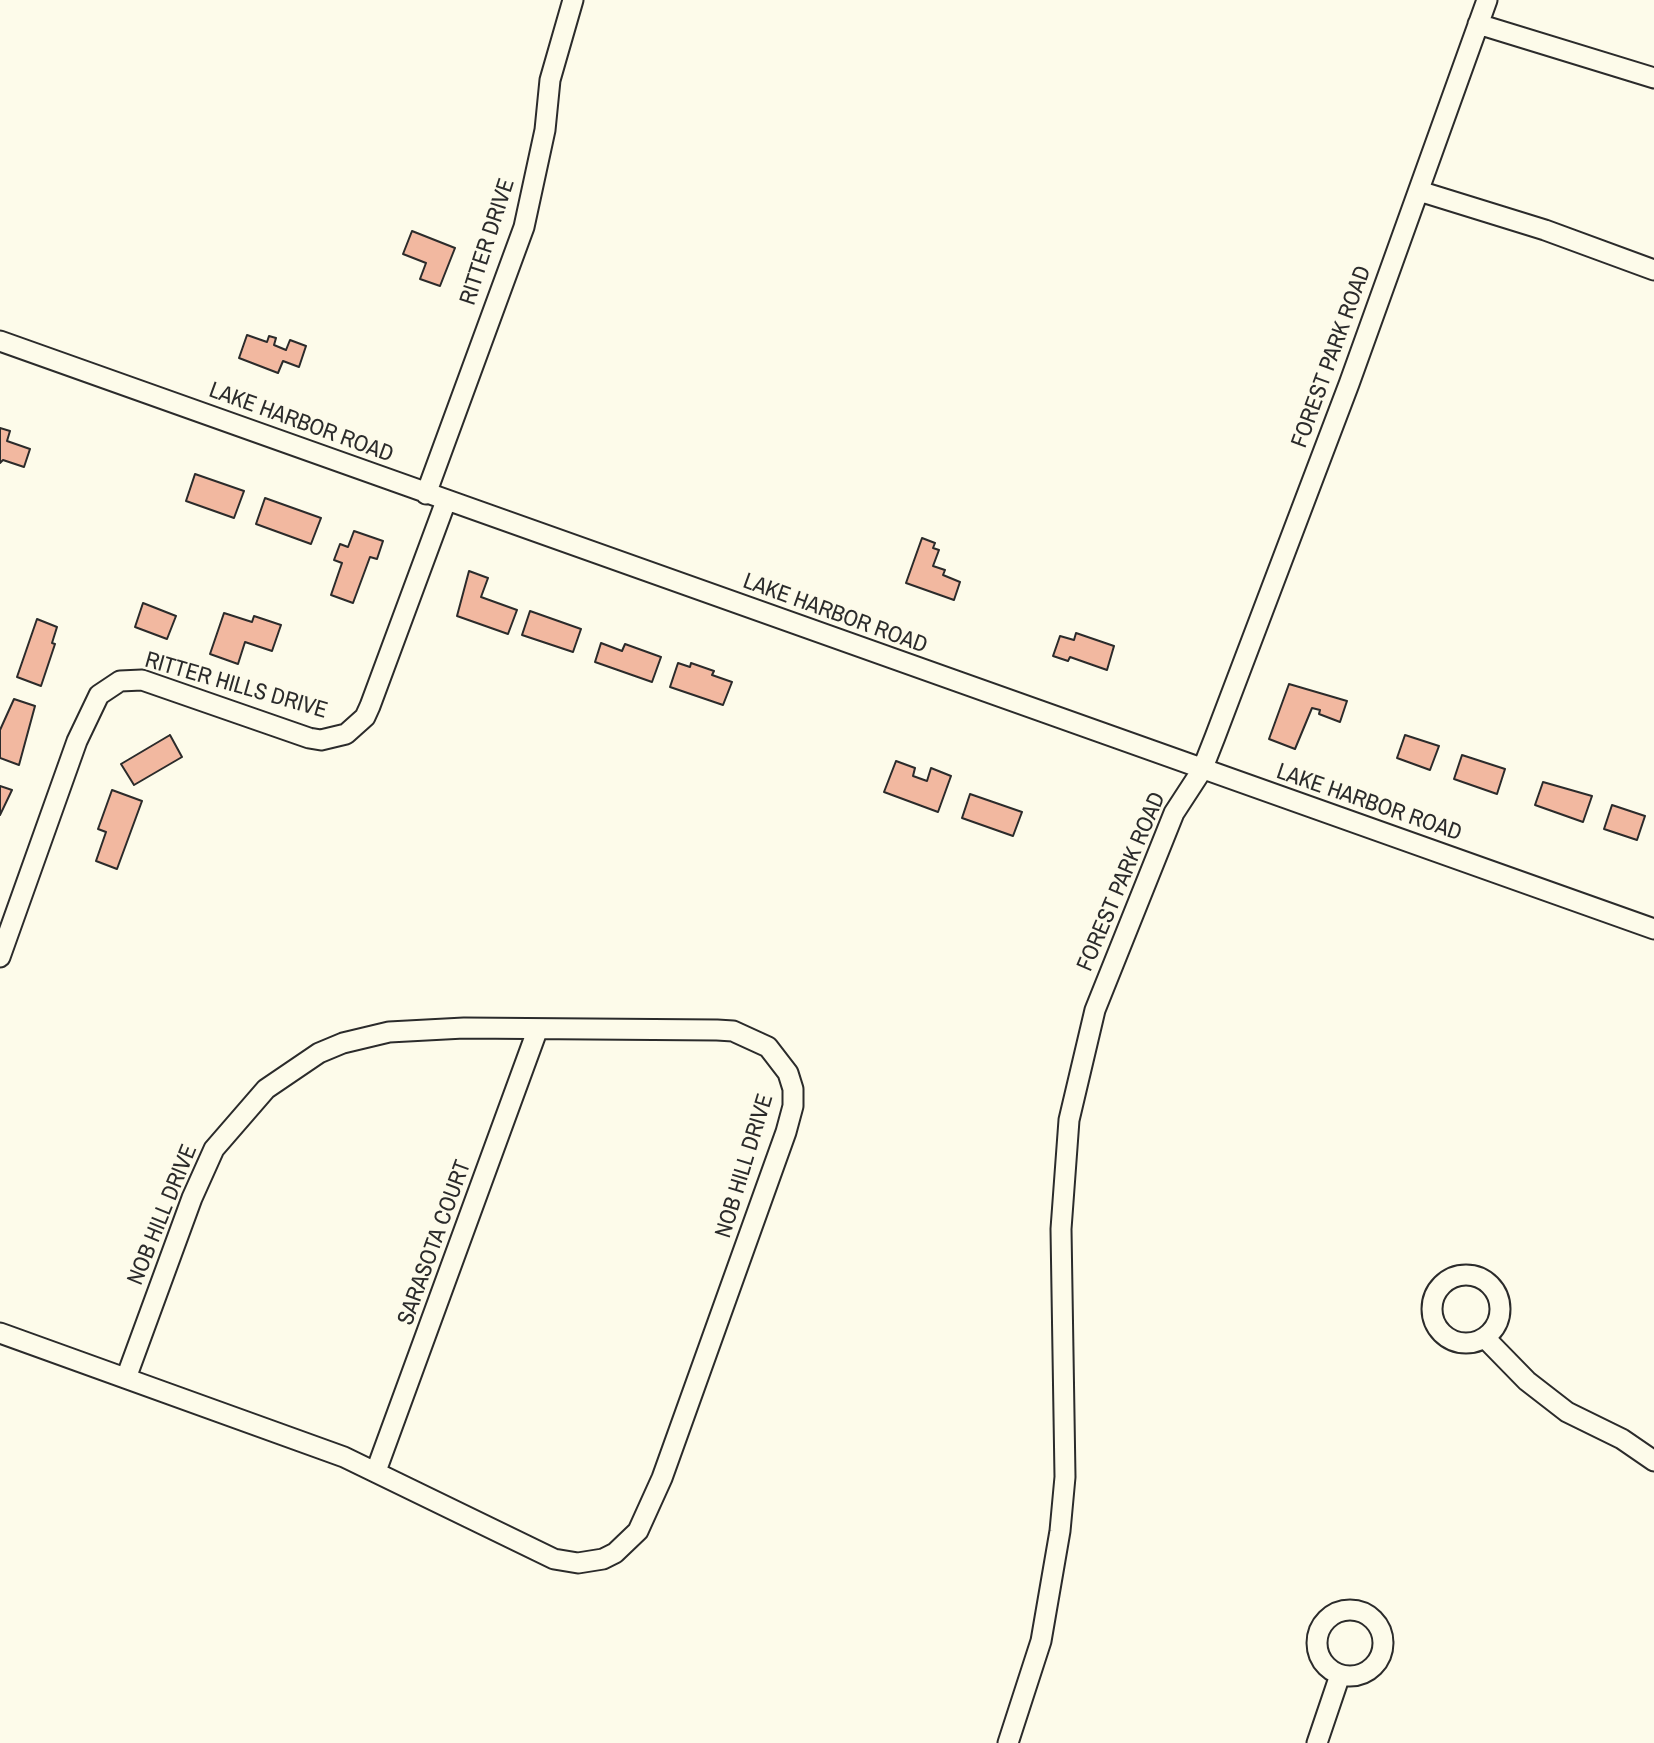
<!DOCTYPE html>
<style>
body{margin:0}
canvas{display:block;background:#fdfbea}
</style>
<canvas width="1654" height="1743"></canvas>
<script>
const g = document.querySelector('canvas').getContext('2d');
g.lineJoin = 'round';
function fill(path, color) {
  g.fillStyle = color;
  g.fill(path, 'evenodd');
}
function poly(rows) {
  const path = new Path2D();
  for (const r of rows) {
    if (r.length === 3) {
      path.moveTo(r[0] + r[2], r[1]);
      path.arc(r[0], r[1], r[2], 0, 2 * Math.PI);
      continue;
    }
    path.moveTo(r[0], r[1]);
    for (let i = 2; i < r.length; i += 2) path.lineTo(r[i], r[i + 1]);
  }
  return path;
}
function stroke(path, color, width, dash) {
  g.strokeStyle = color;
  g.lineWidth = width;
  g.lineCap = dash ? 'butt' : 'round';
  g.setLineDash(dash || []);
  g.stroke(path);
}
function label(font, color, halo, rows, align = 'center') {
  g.font = font + ' "Archivo Narrow",sans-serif';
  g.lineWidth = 5;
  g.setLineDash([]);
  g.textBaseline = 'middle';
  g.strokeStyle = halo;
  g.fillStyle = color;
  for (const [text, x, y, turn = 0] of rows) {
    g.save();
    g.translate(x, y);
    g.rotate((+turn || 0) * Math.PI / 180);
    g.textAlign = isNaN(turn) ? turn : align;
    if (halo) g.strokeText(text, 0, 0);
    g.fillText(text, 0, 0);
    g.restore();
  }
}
const building = poly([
 [412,231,455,248,440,286,420,279,426,263,403,254,412,231],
 [247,335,267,342,269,336,276,338,274,345,286,350,290,340,306,346,299,367,283,361,278,373,239,358,247,335],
 [0,428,10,431,7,441,30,449,24,467,3,460,0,463,0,428],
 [195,474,244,491,234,518,186,501,195,474],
 [265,498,321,518,311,544,256,524,265,498],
 [354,531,383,541,377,559,370,557,353,603,331,595,342,563,334,560,340,544,348,547,354,531],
 [922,538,935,543,933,548,939,550,933,566,945,570,943,575,960,582,954,600,906,583,922,538],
 [469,571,488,578,481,597,517,610,508,634,457,616,469,571],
 [143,603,176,616,167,639,135,627,143,603],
 [530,611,581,629,573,652,522,635,530,611],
 [224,613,252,622,254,616,281,625,272,651,245,642,238,664,210,654,224,613],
 [37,619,57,627,52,643,55,644,41,686,17,677,37,619],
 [1076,633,1114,646,1107,670,1070,657,1068,661,1053,656,1060,636,1074,640,1076,633],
 [601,643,622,651,625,644,661,657,652,682,595,662,601,643],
 [678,663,690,667,691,663,714,671,712,675,732,682,723,705,670,687,678,663],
 [1289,684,1347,701,1340,722,1319,714,1320,710,1312,708,1295,749,1269,739,1289,684],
 [14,699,35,706,19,765,0,758,0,730,14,699],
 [170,735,182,757,134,785,121,764,170,735],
 [1405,735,1439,746,1430,770,1397,758,1405,735],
 [1462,755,1505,769,1497,794,1454,779,1462,755],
 [896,761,915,768,913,776,927,781,931,768,951,776,938,812,884,792,896,761],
 [1543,782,1592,796,1583,822,1535,805,1543,782],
 [0,786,12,790,0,815,0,786],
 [112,790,142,801,117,869,96,861,106,832,98,829,112,790],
 [970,794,1022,812,1013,836,962,818,970,794],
 [1612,805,1645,816,1637,840,1604,829,1612,805]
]);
const minor = poly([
 [1478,24,1654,78],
 [1419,191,1545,230,1654,270],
 [0,341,1654,929],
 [426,494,524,227,545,130,550,80,573,0],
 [0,957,77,741,99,695,120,681,142,680,309,738,321,740,346,734,365,717,370,706,446,501],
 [1466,1309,34],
 [0,1333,344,1457,554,1559,578,1563,603,1559,615,1553,638,1531,662,1478,786,1132,793,1106,793,1089,788,1073,768,1047,733,1031,717,1030,464,1028,389,1032,343,1043,319,1053,266,1089,214,1149,192,1198,126,1378],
 [1485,1338,1527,1381,1567,1412,1622,1439,1654,1461],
 [376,1471,537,1031],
 [1350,1643,33],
 [1008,1743,1041,1641,1060,1531,1065,1477,1061,1229,1069,1120,1095,1010,1174,813,1202,770,1215,737,1349,384,1487,0],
 [1317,1743,1340,1675]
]);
const streetNames = [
 ["RITTER DRIVE",488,242,-72],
 ["FOREST PARK ROAD",1332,357,-70],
 ["LAKE HARBOR ROAD",301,423,20],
 ["LAKE HARBOR ROAD",835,614,20],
 ["RITTER HILLS DRIVE",236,686,16],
 ["LAKE HARBOR ROAD",1369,803,19],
 ["FOREST PARK ROAD",1122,882,-67],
 ["NOB HILL DRIVE",745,1166,-73],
 ["NOB HILL DRIVE",163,1215,-68],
 ["SARASOTA COURT",435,1243,-70]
];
fill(building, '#f2b8a0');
stroke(building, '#2b2b2b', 2);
stroke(minor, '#2b2b2b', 23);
stroke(minor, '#fdfbea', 19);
label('23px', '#2b2b2b', '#fdfbea', streetNames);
</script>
